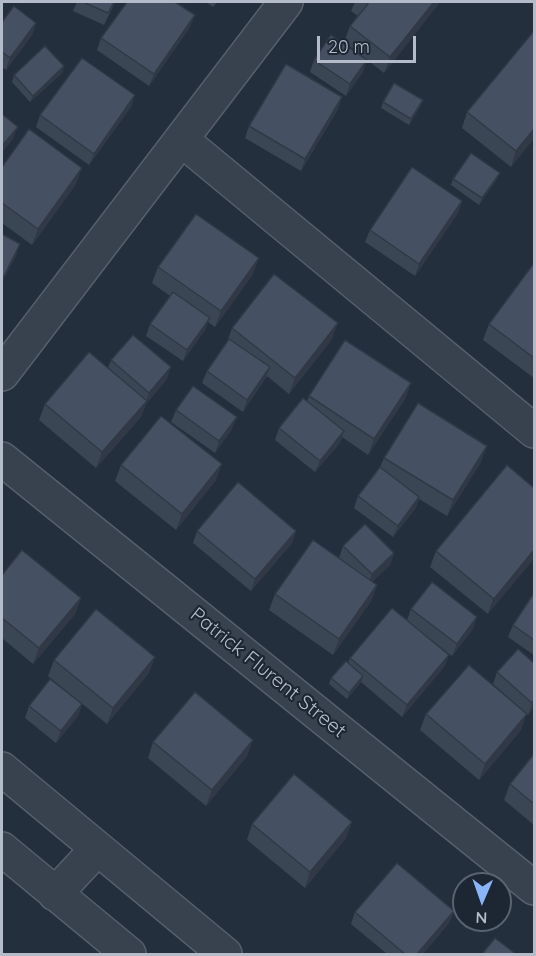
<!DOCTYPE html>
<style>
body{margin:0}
#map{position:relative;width:536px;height:956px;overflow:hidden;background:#242f3e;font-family:Quicksand,sans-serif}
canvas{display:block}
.frame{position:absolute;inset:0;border:3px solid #b4bcc9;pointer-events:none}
.north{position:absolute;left:452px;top:872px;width:60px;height:60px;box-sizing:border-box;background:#1d2633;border:2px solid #59626f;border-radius:50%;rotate:182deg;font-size:16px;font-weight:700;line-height:24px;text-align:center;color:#b4bcc9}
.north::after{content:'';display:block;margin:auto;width:21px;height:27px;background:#8ab4f8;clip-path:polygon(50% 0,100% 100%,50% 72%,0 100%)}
.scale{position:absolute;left:317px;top:36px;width:99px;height:27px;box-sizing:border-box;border:3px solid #b4bcc9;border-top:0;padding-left:8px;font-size:18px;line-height:21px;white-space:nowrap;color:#b4bcc9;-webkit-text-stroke:4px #1d2633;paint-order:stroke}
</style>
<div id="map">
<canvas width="536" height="956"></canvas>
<div class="frame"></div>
<div class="north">N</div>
<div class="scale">20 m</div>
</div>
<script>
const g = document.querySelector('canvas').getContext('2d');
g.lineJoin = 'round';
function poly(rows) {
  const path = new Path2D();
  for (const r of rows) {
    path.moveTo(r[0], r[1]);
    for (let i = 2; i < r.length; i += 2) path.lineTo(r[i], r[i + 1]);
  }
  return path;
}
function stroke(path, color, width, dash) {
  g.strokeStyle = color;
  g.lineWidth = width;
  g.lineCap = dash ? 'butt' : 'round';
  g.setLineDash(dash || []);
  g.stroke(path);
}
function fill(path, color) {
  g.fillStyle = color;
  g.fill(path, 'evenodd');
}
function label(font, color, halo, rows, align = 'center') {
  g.font = font + ' Quicksand,sans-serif';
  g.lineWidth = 4.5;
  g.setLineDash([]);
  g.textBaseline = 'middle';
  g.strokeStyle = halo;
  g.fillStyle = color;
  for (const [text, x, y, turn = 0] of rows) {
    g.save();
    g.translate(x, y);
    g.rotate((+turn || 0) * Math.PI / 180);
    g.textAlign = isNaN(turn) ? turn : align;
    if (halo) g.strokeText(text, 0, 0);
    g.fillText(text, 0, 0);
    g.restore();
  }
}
const street = poly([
 [182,140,534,431],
 [2,374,286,2],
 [2,459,534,888],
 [2,769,225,954],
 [2,849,129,954],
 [55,894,97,849]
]);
const wall = poly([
 [77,2,115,2,104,25,73,11],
 [206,2,217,2,213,7],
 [355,2,440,2,384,73,344,42,350,26,358,16,351,11],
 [2,22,36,23,32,35,6,70,2,67],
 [190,27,149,86,97,50,101,38],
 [314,60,363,72,346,96,310,72],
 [64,66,62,73,30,102,12,82,14,75],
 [135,95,131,107,89,165,36,127,40,115],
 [342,97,338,109,301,171,245,138,249,126],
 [423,100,420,107,409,125,381,108,383,102],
 [467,112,534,138,511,167,462,128],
 [2,167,76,184,32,245,2,223],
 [453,179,497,179,479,205,451,185],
 [462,201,458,213,415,276,365,242,370,230],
 [534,263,534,378,483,340,489,324],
 [158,267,253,274,215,327,208,322,205,330,183,361,146,336,150,324,170,296,152,283],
 [232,328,332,339,289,394,267,376,243,412,202,383,207,371,227,342],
 [111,360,167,379,146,404,141,417,96,468,39,420,45,404,108,368],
 [411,383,405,399,368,455,342,437,340,443,315,472,275,440,279,428,307,401,309,396],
 [176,410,232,429,215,453,171,422],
 [384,458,481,462,447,516,419,499,415,509,393,537,354,508,358,496,380,467],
 [121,465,216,480,176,530,115,481],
 [534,488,488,614,430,567,436,551],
 [197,531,296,531,292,543,251,591,193,543],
 [343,546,394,553,390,565,372,582,377,585,371,601,333,655,269,610,275,594,342,560,339,558],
 [2,575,81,598,75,614,33,664,2,638],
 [534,593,534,655,508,637,513,625],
 [411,609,473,629,452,656,420,631,449,655,444,667,402,717,361,682,347,699,329,684,331,678,348,663,350,658,407,620],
 [54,660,149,673,107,724,48,676],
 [534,663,534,707,528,715,493,684,497,672],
 [82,704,78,716,56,743,25,718,29,706],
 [426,714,521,730,479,780,420,730],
 [153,742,247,756,206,806,148,758],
 [534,754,534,825,504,800,510,784],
 [352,822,346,838,305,888,247,840,252,824],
 [454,911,449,923,423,954,387,954,351,924,355,912]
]);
const shadedWall = poly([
 [434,2,440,2,384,73,390,57],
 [195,15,190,27,149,86,154,74],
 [36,23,32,35,6,70,10,58],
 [367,60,363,72,346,96,350,84],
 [64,66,62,73,30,102,33,96],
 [135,95,131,107,89,165,94,154],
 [342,97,338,109,301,171,305,159],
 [423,100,420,107,409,125,411,119],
 [18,127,13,139,2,153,2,146],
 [534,129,534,138,511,167,516,151],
 [82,168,76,184,32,245,38,229],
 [500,173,497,179,479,205,482,198],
 [462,201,458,213,415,276,419,264],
 [20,244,16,256,2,283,2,280],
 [259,258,253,274,215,327,221,311],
 [210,318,205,330,183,361,187,350],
 [338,323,332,339,289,394,295,378],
 [171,367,167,379,146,404,141,417,96,468,102,452,146,402,149,393],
 [270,367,265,379,243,412,247,400],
 [411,383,405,399,368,455,374,439],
 [237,417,232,429,215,453,219,441],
 [344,431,340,443,315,472,320,461],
 [487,446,481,462,447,516,453,500],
 [222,464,216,480,176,530,182,514],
 [419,497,415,509,393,537,398,526],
 [296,531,292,543,251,591,255,579],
 [534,550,534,559,488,614,494,599],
 [394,553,390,565,368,586,372,574],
 [377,585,371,601,333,655,339,639],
 [81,598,75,614,33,664,39,648],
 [477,617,473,629,452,656,457,644],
 [449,655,444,667,402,717,407,705],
 [155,657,149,673,107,724,113,708],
 [363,676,361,683,347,699,349,693],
 [534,700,534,707,528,715,532,703],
 [82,704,78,716,56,743,61,731],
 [527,714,521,730,479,780,485,764],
 [253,740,247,756,206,806,212,790],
 [352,822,346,838,305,888,310,872],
 [454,911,449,923,423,954,417,954]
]);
const building = poly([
 [83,2,114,2,108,13,83,2],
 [127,2,175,2,195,15,154,74,101,38,127,2],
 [365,2,434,2,390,57,350,26,368,4,365,2],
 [14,6,36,23,10,58,2,52,2,22,14,6],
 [533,32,534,34,534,129,516,151,467,112,533,32],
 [331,35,367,60,350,84,314,60,331,35],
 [45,46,64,66,33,96,14,75,45,46],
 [82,58,135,95,94,154,40,115,82,58],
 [286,64,342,97,305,159,249,126,286,64],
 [394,83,423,100,411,119,383,102,394,83],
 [2,114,18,127,2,146,2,114],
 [29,129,82,168,38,229,2,203,2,167,29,129],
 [471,153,500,173,482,198,453,179,471,153],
 [412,167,462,201,419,264,370,230,412,167],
 [196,214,259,258,221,311,158,267,196,214],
 [2,234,20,244,2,280,2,234],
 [534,263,534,358,489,324,534,263],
 [274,274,338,323,295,378,232,328,274,274],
 [173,292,210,318,187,350,150,324,173,292],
 [133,335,171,367,149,393,111,360,133,335],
 [229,339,270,367,247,400,207,371,229,339],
 [345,340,411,383,374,439,309,396,345,340],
 [89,352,147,401,102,452,45,404,89,352],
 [193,386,237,417,219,441,176,410,193,386],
 [303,398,344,431,320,461,279,428,303,398],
 [418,403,487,446,453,500,384,458,418,403],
 [161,416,222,464,182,514,121,465,161,416],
 [507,465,534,488,534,550,494,599,436,551,507,465],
 [380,467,419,497,398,526,358,496,380,467],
 [238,482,296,531,255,579,197,531,238,482],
 [365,524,394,553,372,574,343,546,365,524],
 [313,540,377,585,339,639,275,594,313,540],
 [22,550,81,598,39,648,2,618,2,575,22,550],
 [432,582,477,617,457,644,411,609,432,582],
 [534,593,534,640,513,625,534,593],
 [392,608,449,655,407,705,350,658,392,608],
 [96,609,155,657,113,708,54,660,96,609],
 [518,649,534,663,534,700,532,703,497,672,518,649],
 [346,661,363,676,349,693,331,678,346,661],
 [469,665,527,714,485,764,426,714,469,665],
 [50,679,82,704,61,731,29,706,50,679],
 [195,692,253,740,212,790,153,742,195,692],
 [534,754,534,804,510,784,534,754],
 [294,774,352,822,310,872,252,824,294,774],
 [397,863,454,911,417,954,405,954,355,912,397,863],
 [495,938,516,954,482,954,495,938]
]);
const streetNames = [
 ["Patrick Flurent Street",268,673,39]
];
stroke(street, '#565f6c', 36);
stroke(street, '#38414e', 33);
fill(wall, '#3b4654');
fill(shadedWall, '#303945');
fill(building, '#455162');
stroke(building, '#303945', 1.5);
label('20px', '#b4bcc9', '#1d2633', streetNames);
</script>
